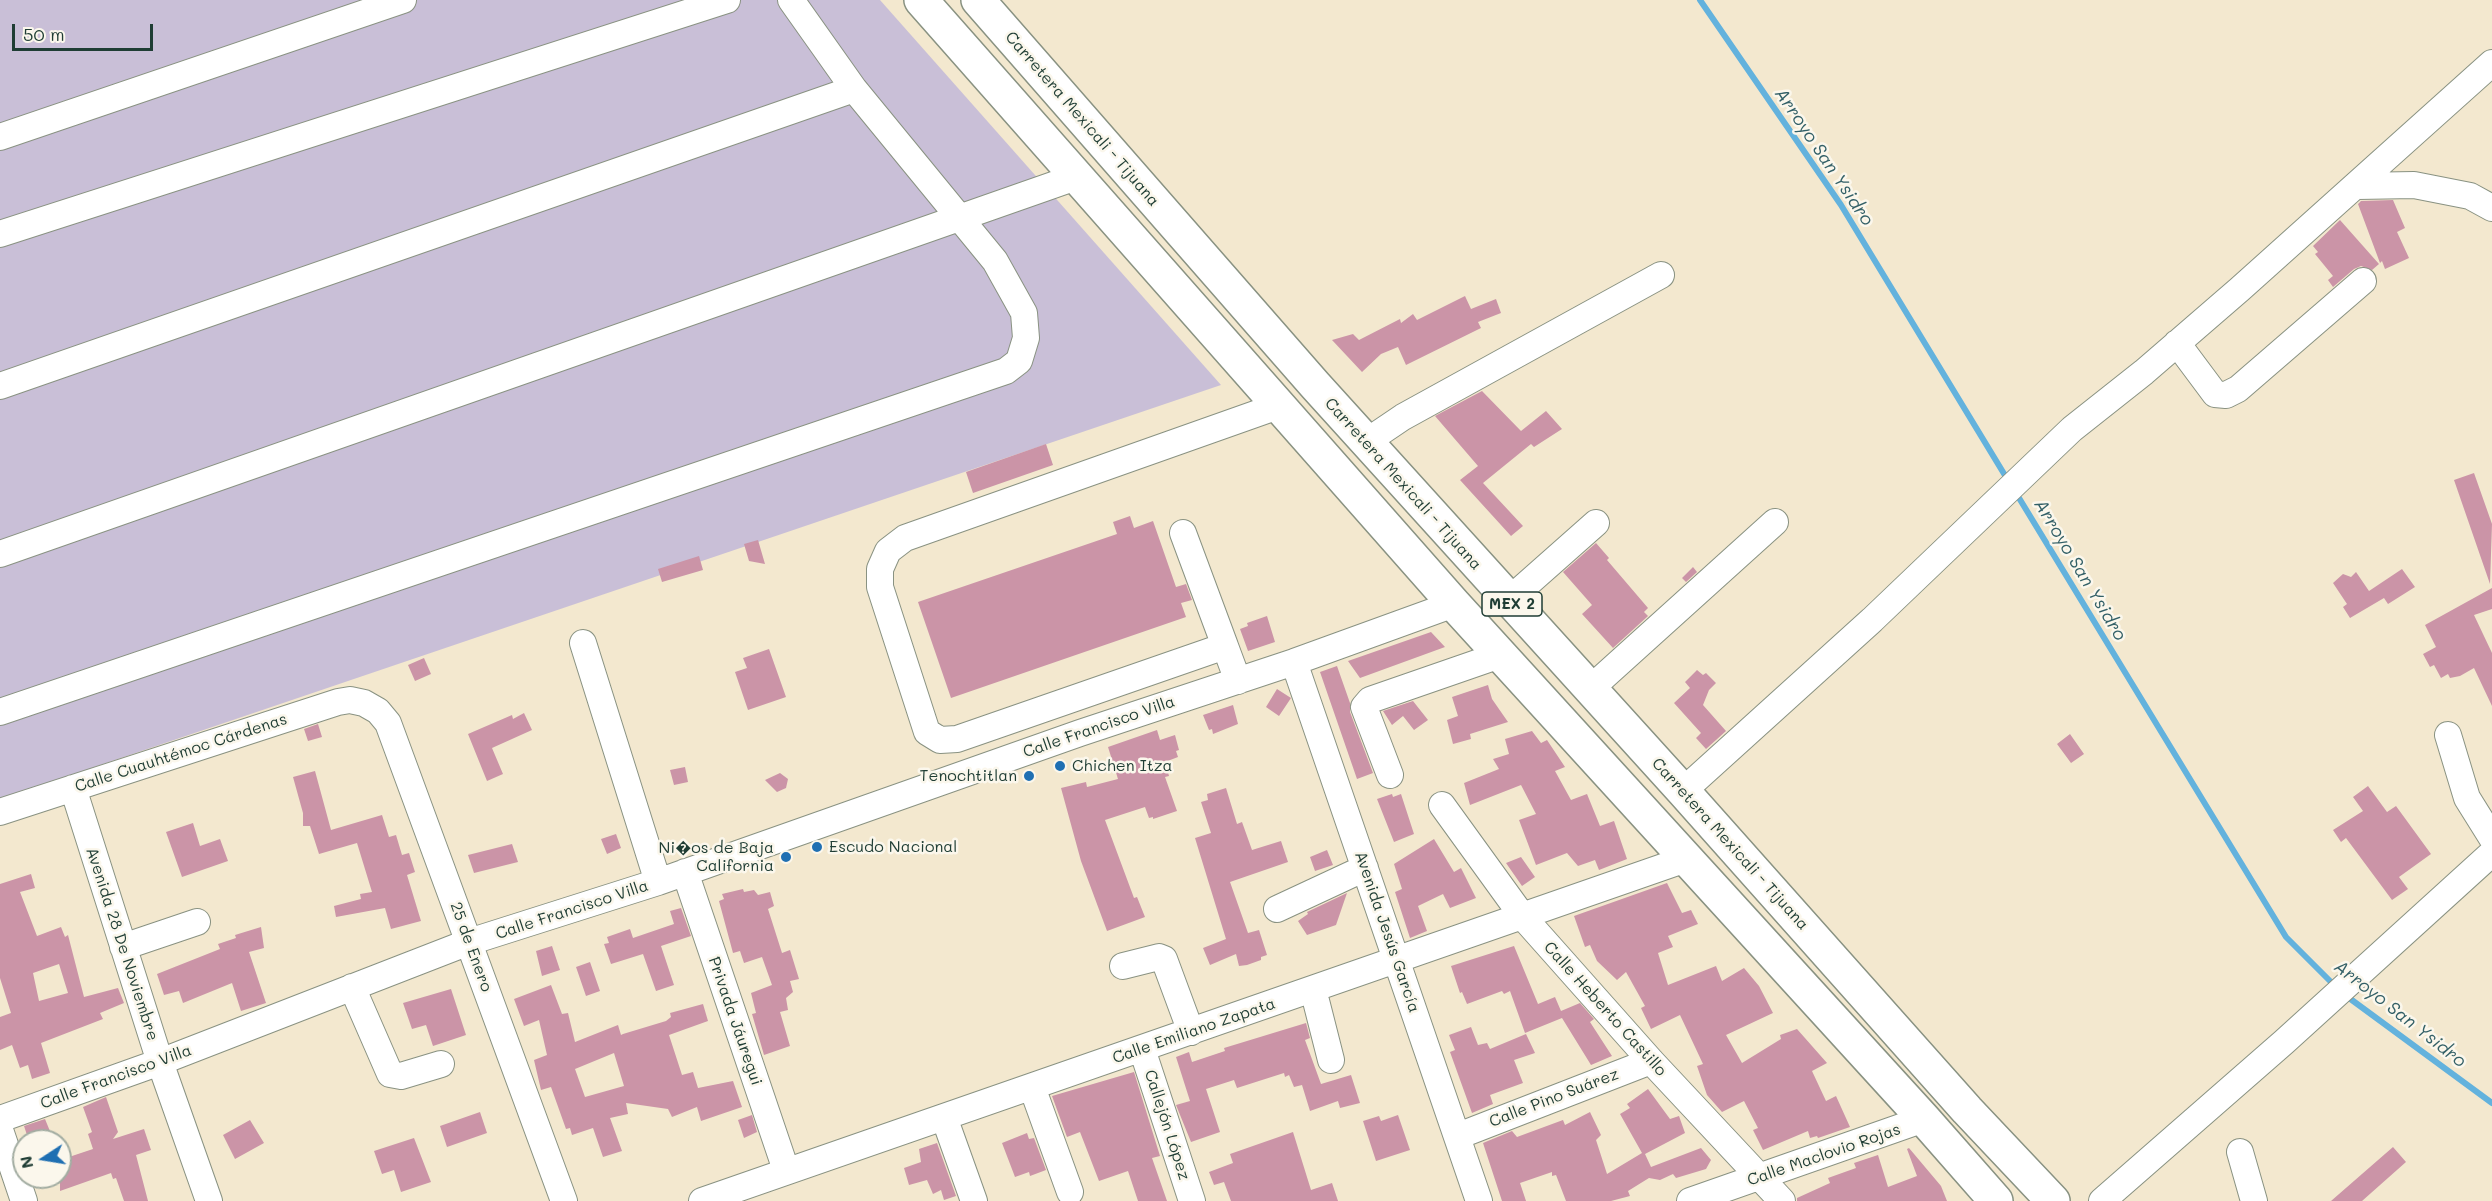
<!DOCTYPE html>
<meta charset="utf-8">
<style>
body{margin:0}
#map{position:relative;width:2492px;height:1201px;overflow:hidden;background:#f3e8cf;font-family:Mali,sans-serif}
canvas{display:block}
.north{position:absolute;left:12px;top:1129px;width:60px;height:60px;box-sizing:border-box;background:#fbf7ec;border:2px solid #a3ada2;border-radius:50%;rotate:258deg;font-size:16px;font-weight:700;line-height:24px;text-align:center;color:#1f3d34}
.north::after{content:'';display:block;margin:auto;width:21px;height:27px;background:#1f6fb2;clip-path:polygon(50% 0,100% 100%,50% 72%,0 100%)}
.scale{position:absolute;left:12px;top:24px;width:141px;height:27px;box-sizing:border-box;border:3px solid #1f3d34;border-top:0;padding-left:8px;font-size:18px;line-height:21px;white-space:nowrap;color:#1f3d34;-webkit-text-stroke:4px #fbf7ec;paint-order:stroke}
</style>
<div id="map">
<canvas width="2492" height="1201"></canvas>
<div class="north">N</div>
<div class="scale">50 m</div>
</div>
<script>
const g = document.querySelector('canvas').getContext('2d');
g.lineJoin = 'round';
function fill(path, color) {
  g.fillStyle = color;
  g.fill(path, 'evenodd');
}
function poly(rows) {
  const path = new Path2D();
  for (const r of rows) {
    path.moveTo(r[0], r[1]);
    for (let i = 2; i < r.length; i += 2) path.lineTo(r[i], r[i + 1]);
  }
  return path;
}
function stroke(path, color, width, dash) {
  g.strokeStyle = color;
  g.lineWidth = width;
  g.lineCap = dash ? 'butt' : 'round';
  g.setLineDash(dash || []);
  g.stroke(path);
}
function label(font, color, halo, rows, align = 'center') {
  g.font = font + ' Mali,sans-serif';
  g.lineWidth = 5;
  g.setLineDash([]);
  g.textBaseline = 'middle';
  g.strokeStyle = halo;
  g.fillStyle = color;
  for (const [text, x, y, turn = 0] of rows) {
    g.save();
    g.translate(x, y);
    g.rotate((+turn || 0) * Math.PI / 180);
    g.textAlign = isNaN(turn) ? turn : align;
    if (halo) g.strokeText(text, 0, 0);
    g.fillText(text, 0, 0);
    g.restore();
  }
}
const industrial = poly([
 [0,0,880,0,1221,385,0,799]
]);
const stream = poly([
 [1700,0,1841,205,2009,482],
 [2016,493,2286,937,2335,986],
 [2345,995,2492,1103]
]);
const building = poly([
 [2393,200,2405,228,2397,232,2409,258,2385,269,2382,261,2380,263,2358,204,2361,201],
 [2340,220,2379,264,2372,270,2361,266,2354,269,2333,287,2328,280,2333,276,2315,254,2318,252,2313,246],
 [1465,296,1471,309,1496,299,1501,313,1478,322,1481,328,1406,365,1398,347,1381,354,1362,372,1332,340,1353,334,1359,340,1400,319,1401,323,1413,314,1417,320],
 [1482,391,1521,431,1546,411,1562,429,1534,447,1531,444,1483,483,1523,526,1511,536,1460,480,1478,466,1435,416],
 [1046,444,1053,465,973,493,966,472],
 [2474,473,2492,524,2490,584,2454,480],
 [1130,516,1134,528,1153,521,1176,587,1186,584,1192,600,1181,603,1186,617,951,698,918,602,1117,534,1113,522],
 [758,540,765,564,749,561,744,544],
 [1596,543,1609,558,1607,560,1648,608,1644,612,1648,616,1613,648,1582,614,1592,605,1563,572],
 [699,556,703,570,662,582,658,569],
 [1693,567,1697,572,1686,582,1682,578],
 [2402,569,2415,587,2388,604,2384,598,2350,618,2343,607,2347,604,2333,583,2343,574,2351,577,2356,572,2369,591],
 [2492,588,2492,609,2474,615,2492,653,2492,706,2474,668,2460,676,2450,678,2448,674,2441,678,2434,665,2430,667,2423,654,2436,647,2425,625],
 [1267,616,1275,642,1248,651,1240,629,1248,626,1247,623],
 [1431,632,1445,647,1360,678,1348,661],
 [769,649,786,697,748,710,735,672,747,668,743,658],
 [424,658,431,674,415,681,408,665],
 [1337,666,1350,703,1350,712,1373,773,1357,779,1320,672],
 [1697,670,1703,675,1706,673,1716,683,1709,690,1703,705,1726,731,1706,749,1696,738,1701,733,1674,703,1690,688,1685,682],
 [1488,685,1492,699,1508,722,1470,734,1471,739,1453,744,1447,720,1458,716,1452,697],
 [1277,689,1291,698,1279,716,1266,707],
 [1413,701,1428,720,1414,730,1403,716,1392,725,1383,711],
 [1233,705,1238,724,1213,734,1212,729,1209,730,1203,715],
 [524,713,532,730,492,748,503,774,487,781,468,734,512,715,513,719],
 [318,724,322,737,308,741,304,729],
 [1157,730,1160,740,1175,735,1179,750,1176,751,1178,757,1165,762,1169,776,1165,777,1177,811,1153,819,1153,817,1149,818,1145,807,1105,820,1134,898,1137,897,1145,917,1107,931,1081,861,1061,788,1086,782,1087,787,1118,779,1108,747],
 [1532,731,1541,743,1547,740,1565,767,1555,771,1571,800,1587,794,1600,826,1614,821,1627,859,1599,870,1595,860,1578,866,1567,853,1536,865,1519,820,1536,814,1521,785,1470,805,1464,783,1499,769,1493,759,1509,754,1505,739],
 [2070,734,2084,754,2071,763,2057,744],
 [685,767,688,782,674,785,670,770],
 [315,771,331,830,382,815,389,837,396,835,402,855,409,853,415,872,407,875,421,921,391,929,385,908,336,917,334,906,361,899,360,894,372,892,357,843,319,854,310,826,303,826,303,813,293,777],
 [780,773,788,779,786,788,777,792,765,780],
 [2368,786,2387,812,2396,806,2431,854,2399,877,2408,889,2392,900,2346,838,2341,842,2333,830,2363,811,2353,797],
 [1226,788,1237,824,1242,822,1252,850,1281,841,1288,862,1230,882,1248,933,1259,930,1267,955,1261,957,1261,960,1247,965,1239,966,1236,954,1210,965,1203,948,1226,939,1195,838,1211,833,1201,802,1208,800,1207,794],
 [1392,794,1393,797,1401,794,1414,834,1394,842,1377,799],
 [193,823,200,846,220,839,228,861,182,877,166,832],
 [616,834,621,848,607,854,601,839],
 [1434,839,1454,872,1461,868,1476,898,1450,908,1443,894,1418,906,1427,931,1410,938,1395,892,1402,889,1394,864],
 [512,844,518,862,474,873,468,855],
 [1327,850,1333,865,1315,871,1310,857],
 [1521,857,1535,877,1522,886,1506,863],
 [31,874,35,888,20,892,37,936,61,927,65,937,68,935,84,997,118,988,124,1003,100,1013,103,1019,41,1043,50,1073,32,1079,28,1065,20,1068,12,1045,0,1050,0,1017,11,1013,0,978,0,884],
 [59,964,68,993,39,1001,33,973],
 [1667,883,1682,913,1691,910,1698,924,1668,936,1673,947,1658,953,1668,985,1716,966,1722,981,1744,968,1759,986,1773,1013,1726,1035,1742,1063,1781,1039,1780,1035,1797,1029,1827,1063,1812,1071,1826,1101,1836,1096,1850,1127,1818,1138,1817,1136,1810,1138,1808,1131,1763,1150,1753,1130,1758,1128,1744,1101,1722,1112,1707,1095,1697,1066,1703,1064,1680,1015,1651,1029,1641,1008,1645,1006,1626,972,1617,980,1597,961,1590,945,1585,947,1574,916],
 [743,889,744,892,754,890,758,895,770,892,774,906,768,909,782,953,790,950,799,979,790,981,793,992,786,998,788,1010,780,1012,790,1046,764,1055,752,1014,756,1013,751,993,772,985,762,957,744,963,740,951,733,953,719,901,724,899,722,894],
 [1347,893,1336,925,1307,935,1298,921,1308,914,1307,912],
 [681,908,691,936,661,946,674,985,656,991,643,954,611,964,604,944,609,943,607,937,630,929,633,938,674,924,670,911],
 [261,927,264,948,249,952,266,1003,241,1011,232,983,183,1003,179,991,164,995,157,974,220,949,218,944,236,938,235,935],
 [552,946,560,970,542,976,536,951],
 [1514,946,1538,1004,1555,997,1561,1011,1580,1003,1594,1019,1590,1022,1612,1056,1591,1065,1562,1018,1525,1033,1510,991,1504,994,1502,991,1467,1004,1462,992,1460,993,1451,966],
 [590,962,600,991,586,996,576,967],
 [551,985,562,1014,568,1013,575,1042,618,1025,621,1035,623,1034,666,1021,671,1017,670,1013,703,1004,708,1021,669,1035,682,1075,693,1072,698,1088,733,1081,742,1107,701,1121,697,1107,672,1117,668,1109,626,1103,628,1114,610,1118,622,1151,603,1157,593,1128,572,1135,570,1128,566,1129,551,1087,541,1090,534,1060,547,1055,539,1020,524,1026,514,999],
 [614,1053,624,1086,585,1097,575,1069],
 [451,989,466,1035,433,1046,426,1025,412,1029,403,1003],
 [1306,1023,1310,1038,1305,1040,1321,1084,1351,1075,1360,1103,1340,1108,1338,1101,1310,1111,1302,1085,1294,1087,1289,1075,1285,1077,1284,1073,1237,1088,1234,1080,1206,1089,1220,1132,1191,1142,1176,1105,1190,1101,1176,1057,1189,1052,1192,1062,1225,1051,1224,1048],
 [1471,1027,1478,1045,1487,1043,1490,1049,1526,1034,1535,1053,1514,1060,1523,1083,1490,1095,1493,1104,1472,1113,1450,1052,1455,1050,1449,1035],
 [1134,1072,1160,1156,1152,1158,1167,1201,1138,1201,1128,1171,1099,1181,1080,1132,1067,1137,1052,1096],
 [1648,1089,1670,1119,1679,1116,1685,1133,1645,1154,1651,1167,1701,1148,1711,1160,1706,1169,1676,1178,1673,1174,1660,1180,1649,1178,1628,1191,1630,1196,1611,1201,1566,1201,1556,1175,1552,1176,1552,1172,1520,1183,1526,1201,1502,1201,1483,1143,1512,1131,1517,1137,1563,1120,1565,1125,1590,1112,1601,1135,1596,1140,1607,1174,1642,1153,1620,1114,1630,1108,1627,1104],
 [106,1097,118,1132,113,1139,144,1129,151,1150,136,1155,148,1201,124,1201,116,1178,113,1179,111,1173,60,1191,60,1160,93,1149,88,1134,92,1132,83,1107],
 [480,1112,487,1133,447,1147,440,1126],
 [752,1115,757,1132,744,1138,738,1120],
 [1398,1115,1410,1150,1376,1161,1363,1121,1379,1116,1381,1121],
 [45,1119,54,1141,29,1141,24,1126],
 [250,1120,264,1143,235,1159,223,1135],
 [1293,1132,1311,1190,1332,1183,1338,1201,1231,1201,1224,1182,1214,1185,1209,1172,1233,1163,1230,1154],
 [1027,1133,1029,1139,1034,1138,1046,1170,1030,1176,1029,1172,1015,1177,1002,1143],
 [414,1138,431,1182,401,1192,394,1170,382,1174,374,1151],
 [937,1143,956,1196,944,1200,941,1190,933,1194,927,1180,909,1185,904,1168,921,1162,919,1149],
 [2393,1147,2406,1162,2362,1201,2331,1201],
 [1909,1148,1941,1186,1947,1201,1797,1201,1797,1198,1830,1183,1828,1178,1856,1168,1854,1163,1878,1155,1888,1187,1917,1176,1907,1149]
]);
const minor = poly([
 [0,137,403,0],
 [2357,186,2414,185,2470,196,2492,208],
 [0,234,727,0],
 [2177,343,2215,394,2226,395,2238,389,2363,281],
 [0,386,854,89],
 [1366,442,1403,417,1661,275],
 [1183,533,1225,646],
 [0,554,1076,177],
 [1509,600,1596,523],
 [583,643,658,882],
 [1294,662,1479,1201],
 [1238,681,1225,646,957,739,940,740,927,732,880,587,880,569,888,551,905,538,1278,406],
 [1590,689,1775,522],
 [0,712,1006,371,1019,361,1026,338,1024,313,995,261,854,89,791,0],
 [2448,735,2467,798,2492,838],
 [1390,775,1364,707,1370,700,1500,655],
 [73,788,160,1062,209,1201],
 [1683,791,1872,620,2072,429,2144,372,2240,289,2492,63],
 [1442,805,1523,917,1651,1061,1782,1201],
 [0,812,338,702,350,700,364,703,378,711,388,723,564,1201],
 [685,872,786,1170],
 [1277,909,1365,868],
 [123,947,197,922],
 [1123,966,1159,957,1164,959,1191,1032],
 [352,987,390,1074,401,1076,441,1064],
 [1313,989,1331,1060],
 [1142,1049,1192,1201],
 [1032,1087,1070,1192],
 [944,1117,974,1201],
 [0,1119,160,1062,469,942,658,882,1080,733,1294,662,1454,604],
 [0,1130,24,1201],
 [1458,1136,1651,1061],
 [2240,1152,2254,1201],
 [702,1201,1686,859],
 [1690,1201,1924,1119],
 [2102,1201,2284,1042,2492,853]
]);
const major = poly([
 [921,0,1454,604,1924,1119,1996,1201],
 [978,0,1315,385,1683,791,1967,1110,2053,1201]
]);
const markers = [
 [1060,766,6,"#1f6fb2"],
 [1029,776,6,"#1f6fb2"],
 [817,847,6,"#1f6fb2"],
 [786,857,6,"#1f6fb2"]
];
const shields = [
 [1512,604,60]
];
const shieldNames = [
 ["MEX 2",1512,604]
];
const streetNames = [
 ["Carretera Mexicali - Tijuana",1082,119,49],
 ["Carretera Mexicali - Tijuana",1403,484,48],
 ["Calle Francisco Villa",1099,727,-19],
 ["Calle Cuauhtémoc Cárdenas",181,753,-18],
 ["Carretera Mexicali - Tijuana",1730,844,48],
 ["Calle Francisco Villa",572,910,-18],
 ["Avenida Jesús García",1387,932,71],
 ["Avenida 28 De Noviembre",122,944,72],
 ["25 de Enero",471,947,70],
 ["Calle Heberto Castillo",1605,1009,48],
 ["Privada Jáuregui",735,1021,71],
 ["Calle Emiliano Zapata",1194,1031,-19],
 ["Calle Francisco Villa",116,1077,-20],
 ["Calle Pino Suárez",1554,1098,-21],
 ["Callejón López",1167,1125,72],
 ["Calle Maclovio Rojas",1824,1155,-19]
];
const poiNames = [
 ["Chichen Itza",1072,766],
 ["Tenochtitlan",1017,776,"right"],
 ["Escudo Nacional",829,847],
 ["Ni�os de Baja",774,848,"right"],
 ["California",774,866,"right"]
];
const waterNames = [
 ["Arroyo San Ysidro",1824,157,56],
 ["Arroyo San Ysidro",2080,570,59],
 ["Arroyo San Ysidro",2400,1014,38]
];
fill(industrial, '#c9bfd7');
stroke(stream, '#63b2dd', 6);
fill(building, '#cb94a7');
stroke(minor, '#899282', 28);
stroke(major, '#899282', 36);
stroke(minor, '#fff', 26);
stroke(major, '#fff', 33);
for (const [x, y, r, color] of markers) {
  const dot = new Path2D();
  dot.arc(x, y, r, 0, 2 * Math.PI);
  g.fillStyle = color;
  g.fill(dot);
  stroke(dot, '#fbf7ec', 2);
}
for (const [x, y, w] of shields) {
  const box = new Path2D();
  box.roundRect(x - w / 2, y - 12, w, 24, 4.5);
  g.fillStyle = '#fbf7ec';
  g.fill(box);
  stroke(box, '#1f3d34', 1.5);
}
label('bold 15px', '#1f3d34', null, shieldNames);
label('16px', '#1f3d34', '#fbf7ec', streetNames);
label('16px', '#1f3d34', '#fbf7ec', poiNames, 'left');
label('italic 18px', '#336067', '#fbf7ec', waterNames);
</script>
